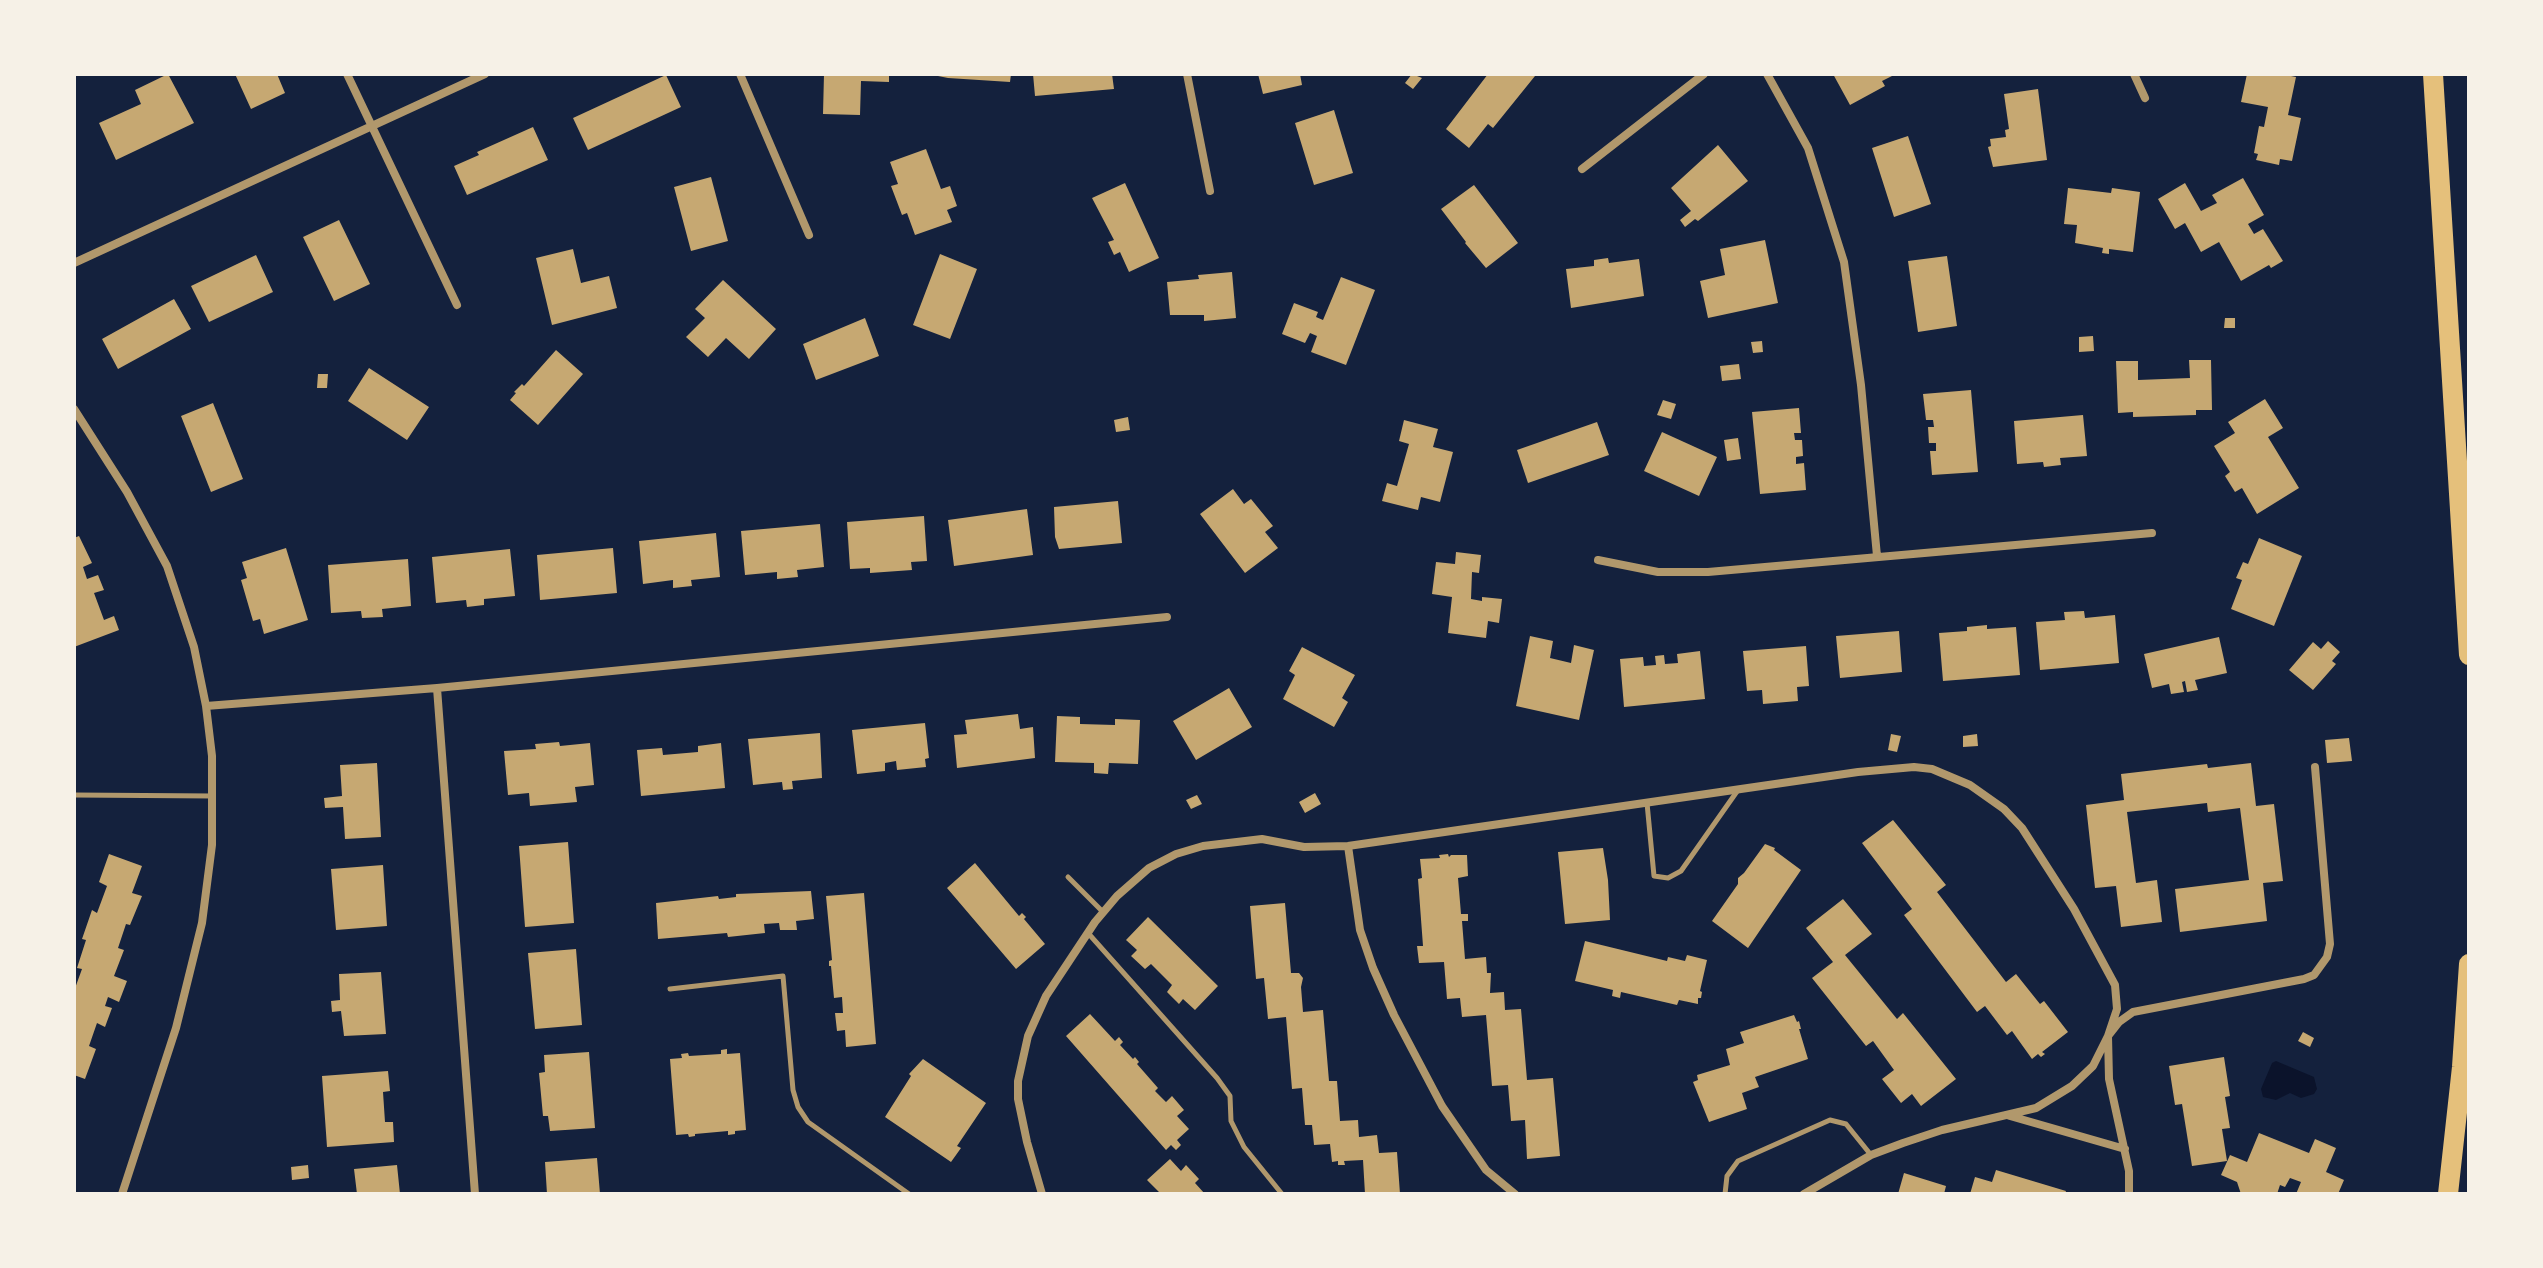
<!DOCTYPE html>
<style>
body{margin:0}
#map{position:relative;width:2543px;height:1268px;overflow:hidden;background:#14213d;font-family:"Roboto Serif",serif}
canvas{display:block}
.frame{position:absolute;inset:0;border:76px solid #f6f1e7;pointer-events:none}
</style>
<div id="map">
<canvas width="2543" height="1268"></canvas>
<div class="frame"></div>
</div>
<script>
const g = document.querySelector('canvas').getContext('2d');
g.lineJoin = 'round';
function fill(path, color) {
  g.fillStyle = color;
  g.fill(path, 'evenodd');
}
function poly(rows) {
  const path = new Path2D();
  for (const r of rows) {
    path.moveTo(r[0], r[1]);
    for (let i = 2; i < r.length; i += 2) path.lineTo(r[i], r[i + 1]);
  }
  return path;
}
function stroke(path, color, width, dash) {
  g.strokeStyle = color;
  g.lineWidth = width;
  g.lineCap = dash ? 'butt' : 'round';
  g.setLineDash(dash || []);
  g.stroke(path);
}
const water = poly([
 [2276,1061,2314,1077,2317,1089,2314,1094,2301,1098,2290,1093,2276,1100,2263,1097,2261,1089,2272,1063]
]);
const building = poly([
 [168,74,194,123,116,160,99,123,141,104,135,90],
 [235,74,277,74,285,93,251,109],
 [824,74,889,74,889,82,861,81,860,115,823,114],
 [938,74,1011,74,1010,82,948,78,938,76],
 [1033,74,1112,74,1114,89,1035,96],
 [1258,74,1300,74,1302,85,1263,94],
 [1412,74,1422,78,1413,89,1405,83],
 [1488,74,1532,74,1535,76,1493,128,1488,124,1469,148,1446,129],
 [1833,74,1896,74,1882,81,1885,86,1850,105],
 [2247,74,2281,74,2296,77,2288,115,2301,118,2292,161,2280,159,2279,165,2256,160,2258,154,2254,153,2259,126,2264,127,2268,107,2241,102],
 [666,75,681,107,588,150,573,118],
 [2038,89,2047,160,1993,167,1988,147,1991,146,1990,139,2006,137,2005,130,2009,129,2004,94],
 [1334,110,1353,173,1314,185,1295,123],
 [533,127,548,160,467,195,454,166,479,155,477,152],
 [1908,136,1931,204,1894,217,1872,148],
 [1718,145,1748,181,1698,221,1695,219,1685,227,1680,220,1691,211,1671,188],
 [926,149,941,189,950,186,957,206,947,210,952,222,915,235,907,213,902,215,891,186,898,184,890,162],
 [711,177,728,241,691,251,674,187],
 [2243,178,2264,215,2248,224,2254,234,2263,229,2283,261,2271,268,2269,265,2241,281,2219,242,2201,252,2185,223,2175,229,2158,199,2185,183,2201,211,2217,203,2212,195],
 [1125,183,1159,258,1129,272,1120,252,1114,255,1108,242,1114,240,1092,198],
 [1474,185,1518,243,1486,268,1465,243,1466,242,1441,209],
 [2068,188,2111,193,2112,188,2140,192,2133,252,2109,249,2109,254,2102,253,2103,248,2075,243,2077,225,2064,224],
 [339,220,370,284,334,301,303,237],
 [1765,240,1778,303,1708,318,1700,281,1725,275,1720,249],
 [573,249,581,283,609,276,617,308,552,325,536,258],
 [940,254,977,269,950,339,913,325],
 [256,255,273,292,209,322,191,286],
 [1947,256,1957,326,1918,332,1908,261],
 [1608,258,1609,263,1639,259,1644,296,1571,308,1566,269,1594,266,1594,260],
 [1232,272,1236,318,1204,321,1204,315,1170,315,1167,282,1199,279,1198,275],
 [1341,277,1375,290,1346,365,1311,352,1317,336,1310,333,1305,343,1282,334,1294,303,1318,312,1316,317,1323,320],
 [723,280,776,329,749,359,726,338,708,357,686,337,705,318,695,309],
 [174,299,191,329,118,369,102,339],
 [865,318,879,356,816,380,803,344],
 [2225,318,2235,318,2235,328,2224,328],
 [2093,336,2094,351,2079,352,2079,337],
 [1762,341,1763,352,1753,353,1751,342],
 [556,350,583,374,538,425,510,400,516,393,514,392,522,384,524,386],
 [2189,360,2211,360,2212,410,2196,410,2196,415,2133,417,2133,412,2118,413,2116,361,2138,361,2138,380,2190,378],
 [1739,364,1741,379,1722,381,1720,366],
 [369,368,429,407,407,440,348,401],
 [318,374,328,374,327,388,317,388],
 [1971,390,1978,472,1932,475,1930,451,1936,451,1936,443,1929,443,1928,427,1934,427,1933,420,1926,420,1923,394],
 [2265,399,2283,428,2268,437,2299,488,2257,514,2242,488,2235,492,2225,476,2230,472,2214,446,2235,433,2228,422],
 [1663,400,1676,404,1671,419,1657,415],
 [213,403,243,479,211,492,181,416],
 [1799,408,1801,433,1794,433,1795,440,1802,440,1803,456,1796,457,1796,464,1804,463,1806,490,1760,494,1752,412],
 [2083,415,2087,456,2060,458,2061,465,2044,467,2043,462,2017,464,2014,421],
 [1128,417,1130,430,1116,432,1114,420],
 [1404,420,1438,429,1433,447,1453,452,1440,502,1421,497,1418,510,1382,501,1387,483,1397,486,1409,444,1399,441],
 [1597,422,1609,455,1528,483,1517,450],
 [1662,432,1717,457,1699,496,1644,471],
 [1738,438,1741,459,1727,461,1724,440],
 [1233,489,1244,504,1251,499,1273,526,1265,532,1278,548,1245,573,1200,514],
 [1118,501,1122,543,1059,549,1055,537,1054,507],
 [1027,509,1033,555,954,566,948,520],
 [924,516,927,561,911,562,912,570,870,573,870,568,850,569,847,522],
 [820,524,824,567,797,570,798,577,777,579,777,572,745,575,741,531],
 [716,533,720,577,691,580,692,586,673,588,673,580,643,584,639,541],
 [79,536,92,563,83,567,87,579,98,575,104,590,94,593,104,620,114,616,119,630,74,647,74,538],
 [2259,538,2302,556,2274,626,2231,609,2242,580,2236,578,2243,562,2248,564],
 [286,548,308,620,264,634,260,619,253,621,241,580,247,578,242,562],
 [613,548,617,593,540,600,537,555],
 [510,549,515,596,484,599,484,605,467,607,466,600,436,603,432,557],
 [1456,552,1481,555,1479,573,1472,572,1471,599,1482,601,1482,597,1502,599,1499,623,1488,621,1486,638,1448,633,1452,597,1432,594,1436,562,1455,564],
 [408,559,411,606,382,609,383,617,362,618,361,611,331,613,328,565],
 [2084,611,2085,618,2115,615,2119,663,2040,670,2036,622,2065,620,2064,612],
 [1987,625,1987,629,2016,627,2020,675,1943,681,1939,633,1967,631,1967,627],
 [1899,631,1902,672,1840,678,1836,636],
 [1530,636,1553,641,1550,658,1571,663,1574,645,1594,650,1579,720,1516,706],
 [2219,637,2227,673,2195,680,2198,690,2187,692,2185,681,2182,682,2184,692,2171,694,2169,684,2152,688,2144,654],
 [2328,641,2340,652,2332,661,2336,664,2313,690,2289,670,2313,642,2321,649],
 [1806,646,1809,686,1797,687,1798,701,1763,704,1762,690,1747,691,1743,651],
 [1302,647,1355,675,1342,698,1348,702,1334,727,1283,699,1295,675,1289,671],
 [1700,651,1705,699,1624,707,1620,659,1643,657,1644,666,1656,665,1655,656,1664,655,1665,664,1678,663,1677,654],
 [1229,688,1252,727,1196,760,1173,721],
 [1018,714,1020,729,1033,727,1035,758,957,768,954,735,967,734,965,720],
 [1057,716,1080,717,1080,724,1115,725,1115,719,1140,720,1138,764,1109,763,1108,774,1094,773,1094,763,1055,762],
 [925,723,929,758,925,759,926,767,897,770,896,761,885,763,885,771,857,774,852,730],
 [820,733,822,778,792,781,793,789,783,790,782,782,753,785,748,739],
 [1891,734,1901,736,1897,752,1888,750],
 [1977,734,1978,746,1963,747,1963,736],
 [2349,738,2352,761,2327,763,2325,740],
 [559,742,560,746,590,743,594,785,575,787,577,802,530,806,529,793,508,795,504,751,536,749,535,744],
 [721,743,725,788,641,796,637,750,662,748,663,755,698,752,698,746],
 [377,763,381,837,345,839,343,807,325,808,324,798,342,796,340,765],
 [2251,763,2256,806,2274,804,2283,881,2263,883,2267,921,2180,932,2175,889,2249,880,2240,808,2208,812,2207,803,2127,812,2136,883,2157,880,2162,922,2121,927,2116,886,2095,888,2086,805,2124,800,2121,774,2207,764,2208,768],
 [1315,793,1321,804,1305,813,1299,802],
 [1197,795,1202,804,1191,809,1186,800],
 [1893,820,1946,885,1937,892,2006,982,2016,974,2040,1004,2044,1001,2068,1032,2042,1052,2045,1054,2041,1057,2038,1054,2032,1059,2012,1031,2007,1035,1985,1006,1977,1012,1904,915,1912,909,1862,843],
 [568,842,574,923,525,927,519,846],
 [1765,844,1775,848,1774,850,1801,870,1748,948,1712,921,1738,884,1738,878,1744,873],
 [1603,848,1608,880,1610,920,1565,924,1558,852],
 [109,854,142,866,132,893,142,896,130,925,126,924,118,948,124,950,114,976,127,981,119,1002,108,997,105,1006,112,1008,105,1027,97,1023,89,1046,96,1049,85,1079,74,1075,74,991,82,969,77,968,86,940,82,939,92,910,97,913,107,886,99,882],
 [1448,854,1449,857,1451,855,1467,855,1468,876,1458,878,1461,914,1468,914,1468,921,1462,921,1465,959,1486,957,1487,973,1491,973,1490,993,1504,992,1505,1010,1521,1009,1527,1080,1553,1078,1560,1156,1527,1159,1525,1120,1511,1121,1508,1085,1492,1086,1486,1015,1462,1017,1460,998,1447,999,1444,962,1419,963,1417,946,1423,946,1418,879,1422,878,1420,859,1440,858,1439,855],
 [975,863,1019,916,1022,913,1026,917,1024,919,1045,944,1016,969,947,888],
 [383,865,387,926,336,930,331,869],
 [811,891,814,919,796,921,797,930,780,930,779,923,764,924,765,933,728,937,727,933,658,939,656,903,718,896,719,899,736,897,736,894],
 [864,893,876,1044,846,1047,845,1030,837,1031,835,1013,843,1013,842,997,834,998,831,966,829,966,829,961,832,960,826,896],
 [1843,899,1872,934,1845,955,1897,1019,1903,1013,1956,1079,1921,1106,1912,1094,1901,1103,1882,1079,1894,1070,1873,1041,1866,1046,1812,978,1833,962,1806,928],
 [1285,903,1291,973,1299,973,1303,978,1301,987,1303,1012,1323,1010,1329,1081,1337,1081,1340,1121,1358,1120,1359,1137,1377,1135,1379,1153,1397,1152,1400,1194,1365,1194,1363,1160,1344,1161,1345,1165,1338,1165,1338,1161,1332,1162,1330,1144,1314,1145,1312,1125,1305,1125,1302,1088,1292,1089,1286,1017,1268,1019,1264,978,1256,979,1250,906],
 [1148,917,1218,986,1195,1010,1183,999,1179,1004,1167,992,1172,985,1151,964,1145,969,1131,956,1137,950,1126,940],
 [1585,941,1667,961,1668,957,1685,961,1687,955,1707,960,1700,991,1702,992,1701,998,1698,998,1698,1004,1679,1000,1677,1005,1621,992,1620,998,1612,996,1613,990,1575,981],
 [576,949,582,1025,535,1029,528,953],
 [381,972,386,1034,344,1036,341,1011,332,1012,331,1001,340,1000,339,974],
 [1090,1014,1115,1041,1119,1037,1123,1042,1120,1045,1133,1059,1135,1057,1139,1062,1137,1064,1158,1088,1155,1091,1166,1102,1172,1096,1184,1110,1177,1116,1189,1129,1177,1140,1181,1145,1176,1150,1171,1145,1166,1150,1066,1036],
 [1794,1015,1797,1022,1799,1021,1801,1029,1799,1029,1808,1059,1755,1077,1759,1087,1742,1093,1747,1109,1709,1122,1693,1082,1698,1080,1697,1075,1730,1065,1726,1049,1744,1043,1740,1032],
 [2303,1032,2314,1038,2310,1047,2298,1041],
 [727,1049,727,1054,740,1053,746,1130,735,1131,735,1134,728,1135,728,1131,695,1134,695,1136,689,1137,688,1134,676,1135,670,1059,682,1058,681,1054,688,1053,689,1056,721,1054,721,1050],
 [589,1052,595,1128,550,1131,548,1116,543,1116,539,1073,545,1072,544,1055],
 [2224,1057,2230,1096,2225,1097,2230,1128,2222,1129,2227,1161,2192,1166,2182,1104,2175,1105,2169,1066],
 [923,1059,986,1103,957,1146,961,1148,951,1162,885,1117,911,1076,909,1074],
 [388,1071,390,1091,383,1092,385,1122,393,1122,394,1142,327,1147,322,1076],
 [2259,1133,2309,1153,2315,1139,2336,1148,2326,1172,2344,1180,2338,1194,2296,1194,2301,1182,2290,1178,2285,1187,2280,1185,2277,1194,2241,1194,2237,1182,2221,1175,2230,1155,2247,1162],
 [597,1158,600,1194,547,1194,545,1162],
 [1170,1159,1181,1171,1186,1165,1199,1179,1195,1183,1205,1194,1161,1194,1147,1180],
 [308,1165,309,1178,292,1180,291,1167],
 [397,1165,400,1194,357,1194,354,1169],
 [1996,1170,2066,1191,2065,1194,1970,1194,1975,1177,1992,1182],
 [1904,1173,1946,1186,1944,1194,1898,1194]
]);
const service = poly([
 [74,795,213,796],
 [1647,803,1654,876,1668,878,1681,871,1738,790],
 [1068,877,1103,912],
 [1088,933,1217,1078,1230,1096,1231,1121,1244,1147,1282,1194],
 [670,989,783,976,793,1090,798,1107,808,1122,909,1194],
 [1725,1194,1727,1176,1738,1161,1830,1120,1846,1124,1871,1155]
]);
const minor = poly([
 [347,74,457,305],
 [740,74,809,235],
 [1187,74,1210,191],
 [1767,74,1808,148,1844,262,1861,385,1877,556],
 [2134,74,2145,98],
 [1582,169,1704,74],
 [74,263,485,74],
 [74,409,127,492,167,566,194,647,206,706,212,756,212,845,202,923,176,1028,122,1194],
 [1598,560,1658,572,1708,572,2152,533],
 [437,688,475,1194],
 [206,706,437,688,1167,617],
 [1348,846,1360,930,1373,968,1394,1015,1442,1106,1486,1170,1515,1194],
 [2010,1116,2125,1149],
 [1042,1194,1027,1142,1018,1099,1018,1081,1028,1036,1046,996,1095,922,1117,896,1149,868,1176,854,1203,846,1262,839,1304,847,1348,846,1858,772,1914,767,1932,769,1970,785,2004,809,2022,828,2074,909,2115,985,2117,1009,2108,1036,2109,1079,2129,1171,2129,1194],
 [1804,1194,1871,1155,1903,1143,1942,1130,2036,1108,2072,1086,2093,1066,2108,1036,2119,1022,2133,1012,2304,979,2314,975,2327,957,2330,944,2315,767]
]);
const motorway = poly([
 [2433,74,2469,655],
 [2448,1194,2462,1067,2469,964]
]);
fill(water, '#0b132b');
fill(building, '#c6a872');
stroke(service, '#b1986c', 5);
stroke(minor, '#b1986c', 8);
stroke(motorway, '#e5c07b', 20);
</script>
